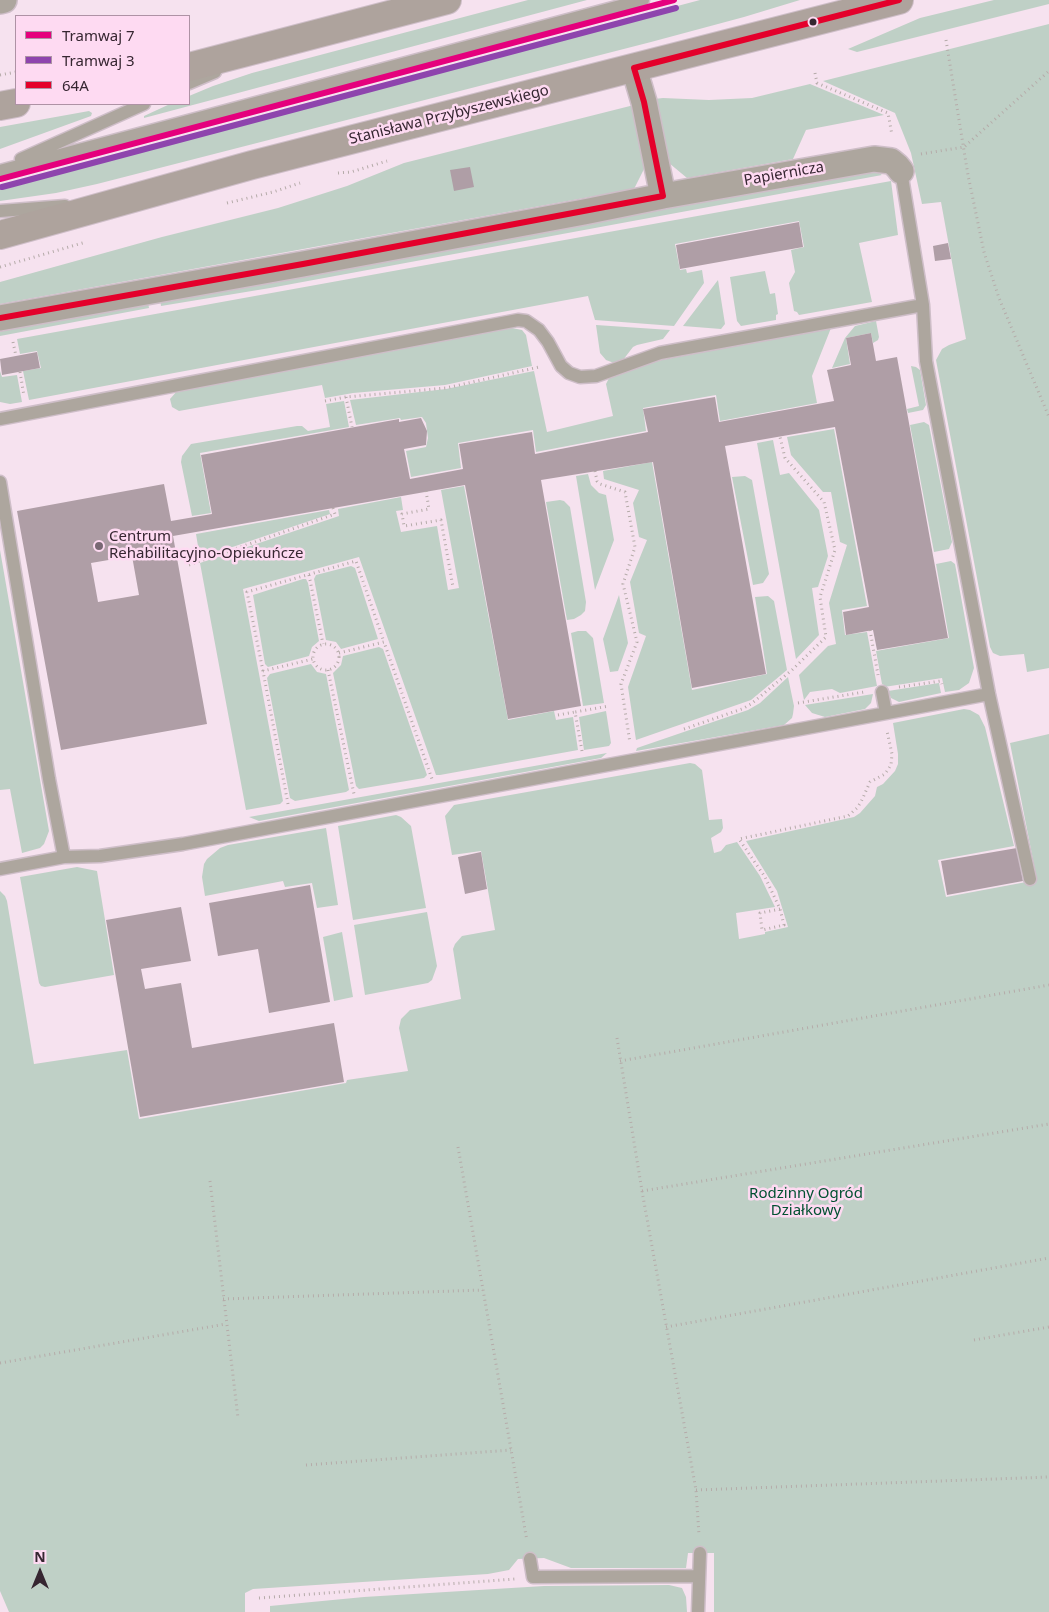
<!DOCTYPE html>
<meta charset="utf-8">
<style>
body{margin:0}
#map{position:relative;width:1049px;height:1612px;overflow:hidden;background:#f6e2ef;font-family:"Noto Sans",sans-serif}
canvas{display:block}
.legend{position:absolute;left:15px;top:15px;width:175px;height:90px;box-sizing:border-box;background:#fedaf2;border:1px solid #ae92a5;margin:0;padding:6px 9px;list-style:none;font-size:15px;color:#362631}
.legend li{display:flex;align-items:center;gap:10px;height:25px}
.legend b{width:25px;border:1px solid #ae92a5}
.north{position:absolute;left:15px;top:1547px;width:50px;height:50px;-webkit-text-stroke:4px #fedaf2;paint-order:stroke;rotate:0deg;font-size:14px;font-weight:700;line-height:20px;text-align:center;color:#362631}
.north::after{content:'';display:block;margin:auto;width:18px;height:22px;background:#362631;clip-path:polygon(50% 0,100% 100%,50% 72%,0 100%)}
</style>
<div id="map">
<canvas width="1049" height="1612"></canvas>
<ul class="legend">
<li><b style="height:6px;background:#e5007d"></b>Tramwaj 7</li>
<li><b style="height:6px;background:#8e44ad"></b>Tramwaj 3</li>
<li><b style="height:6px;background:#e4002b"></b>64A</li>
</ul>
<div class="north">N</div>
</div>
<script>
const g = document.querySelector('canvas').getContext('2d');
g.lineJoin = 'round';
function fill(path, color) {
  g.fillStyle = color;
  g.fill(path, 'evenodd');
}
function poly(rows) {
  const path = new Path2D();
  for (const r of rows) {
    if (r.length === 3) {
      path.moveTo(r[0] + r[2], r[1]);
      path.arc(r[0], r[1], r[2], 0, 2 * Math.PI);
      continue;
    }
    path.moveTo(r[0], r[1]);
    for (let i = 2; i < r.length; i += 2) path.lineTo(r[i], r[i + 1]);
  }
  return path;
}
function stroke(path, color, width, dash) {
  g.strokeStyle = color;
  g.lineWidth = width;
  g.lineCap = dash ? 'butt' : 'round';
  g.setLineDash(dash || []);
  g.stroke(path);
}
function label(font, color, halo, rows, align = 'center') {
  g.font = font + ' "Noto Sans",sans-serif';
  g.lineWidth = 5;
  g.setLineDash([]);
  g.textBaseline = 'middle';
  g.strokeStyle = halo;
  g.fillStyle = color;
  for (const [text, x, y, turn = 0] of rows) {
    g.save();
    g.translate(x, y);
    g.rotate((+turn || 0) * Math.PI / 180);
    g.textAlign = isNaN(turn) ? turn : align;
    if (halo) g.strokeText(text, 0, 0);
    g.fillText(text, 0, 0);
    g.restore();
  }
}
const green = poly([
 [528,0,587,0,144,118,144,116,170,104,189,104,189,96,213,86,252,73],
 [700,0,800,0,744,17,651,42,97,184,56,193,0,201,0,186],
 [994,0,1049,0,1049,4,857,52,848,49,920,18],
 [1049,24,1049,668,1027,672,1024,654,1000,656,993,653,990,647,936,360,942,349,949,345,966,339,941,202,922,204,911,153,895,113,823,81],
 [810,84,884,115,806,130,793,159,687,178,669,163,654,99,663,98,709,100,752,98],
 [634,105,645,167,634,189,0,304,0,282,162,237,278,208,347,186,404,163],
 [89,111,92,113,91,116,0,149,0,127],
 [873,169,882,175,270,288,161,306,160,299],
 [891,181,898,235,859,243,872,302,799,315,797,312,794,311,789,283,795,272,791,250,804,247,799,221,675,244,680,270,686,269,687,273,702,270,704,283,674,326,595,320,588,296,29,400,23,371,41,368,37,351,20,354,17,339],
 [765,271,770,294,775,293,778,314,776,315,776,320,741,326,737,321,730,277],
 [718,280,725,324,721,329,683,326],
 [148,302,149,308,0,336,0,329],
 [876,321,879,337,878,340,873,343,871,333,846,338,850,364,832,368,845,338,855,326],
 [596,325,670,330,663,339,637,345,633,347,623,360,614,363,606,360,600,353],
 [512,328,522,330,526,335,532,366,445,385,353,393,325,398,322,385,179,411,172,407,170,399,177,391],
 [831,328,812,376,817,403,720,421,716,395,643,408,646,431,536,452,533,430,458,443,461,468,411,477,406,451,426,447,428,438,426,423,422,417,401,420,400,418,356,425,350,400,446,389,534,371,547,432,613,416,606,384,609,378,622,372,651,362],
 [911,366,916,367,920,370,926,405,923,410,908,413,907,409,919,406],
 [0,371,2,377,17,375,22,402,10,404,0,402],
 [344,401,349,427,200,453,211,513,192,516,181,462,182,456,191,444,297,426,302,426,308,431,330,427,326,404],
 [924,422,929,425,952,542,949,549,934,552,910,425],
 [834,429,867,606,842,610,845,635,867,632,877,686,840,693,832,689,810,692,804,700,799,675,828,646,836,644,829,603,847,545,840,542,831,492,823,492,791,455,787,437],
 [773,440,780,475,789,473,819,510,828,556,818,587,812,588,819,635,796,659,757,443],
 [652,462,692,690,767,674,755,597,768,596,774,601,787,670,751,700,636,740,628,687,646,636,639,633,630,582,647,540,639,537,633,503,639,490,604,479,603,471],
 [588,474,591,485,599,493,606,495,614,540,595,590,576,476],
 [745,476,752,480,769,574,763,583,753,585,732,477],
 [464,486,508,720,554,711,556,720,573,717,578,750,440,775,436,775,359,557,243,589,283,801,280,804,246,810,200,563,339,516,338,509,401,497,403,510,396,511,401,532,437,526,448,590,459,588,441,490],
 [560,500,564,501,570,507,586,602,585,611,581,615,574,619,567,620,546,502],
 [329,510,330,514,200,558,196,534],
 [0,550,49,831,44,844,40,848,22,853,10,789,0,790],
 [951,561,955,564,974,668,969,683,959,690,945,692,942,678,884,687,884,685,882,684,876,651,949,638,936,564],
 [351,566,355,568,378,639,341,649,336,642,326,640,314,579,316,575],
 [303,579,306,579,308,583,319,641,312,647,309,656,268,667,265,664,253,595],
 [619,595,628,643,618,671,610,672,603,639],
 [578,631,586,631,593,638,604,703,583,706,571,633],
 [379,647,383,649,427,775,424,778,359,789,356,786,333,673,341,665,343,656],
 [311,664,317,672,326,674,349,790,346,792,295,801,290,798,267,678,270,674],
 [788,677,794,706,793,714,792,718,784,725,636,751,637,748,748,710,760,703],
 [939,683,941,693,899,702,891,698,888,691],
 [873,694,871,703,865,709,825,717,812,713,805,705],
 [964,709,970,710,979,715,985,727,1014,846,938,860,946,897,1037,880,1010,743,1049,734,1049,1612,714,1612,714,1553,688,1553,686,1568,571,1568,544,1558,518,1559,509,1570,488,1574,253,1589,245,1593,245,1612,9,1612,0,1591,0,891,5,896,7,901,34,1064,127,1050,139,1119,346,1083,347,1080,408,1071,399,1028,401,1019,410,1010,461,999,453,949,455,944,462,936,495,930,481,851,452,855,445,816,454,805,690,763,695,764,702,770,709,820,722,819,723,828,721,832,711,838,714,853,721,851,726,845,737,842,760,876,775,907,736,913,739,939,765,934,765,932,788,927,777,891,746,841,854,817,860,813,875,796,877,787,883,784,895,771,898,764,898,754,893,723],
 [606,711,611,743,609,746,584,750,579,717],
 [607,753,601,758,259,821,249,817],
 [396,815,401,817,411,826,426,908,353,920,338,826],
 [326,828,338,905,317,908,312,883,285,887,283,881,205,896,202,877,204,864,207,859,220,848,228,845],
 [77,867,97,871,114,975,45,987,41,986,39,983,20,877],
 [427,912,437,966,432,980,428,983,365,995,354,925],
 [342,932,353,997,334,1001,323,937],
 [669,1585,682,1588,686,1597,687,1612,270,1612,270,1606,364,1597,544,1586]
]);
const building = poly([
 [470,167,474,187,454,191,450,170],
 [799,222,803,247,680,269,676,245],
 [948,243,951,259,935,261,933,246],
 [871,333,876,361,897,357,948,638,877,650,873,630,846,635,843,612,869,607,835,427,725,446,766,674,692,688,653,462,541,480,581,706,508,719,465,485,173,536,207,724,61,750,17,511,164,484,171,521,212,514,201,455,399,419,399,422,421,418,427,431,426,445,404,449,410,479,463,469,459,444,532,432,535,454,648,432,643,409,715,397,719,422,834,401,827,370,851,365,846,338],
 [132,556,139,595,98,602,91,563],
 [37,352,40,368,2,375,0,359],
 [1017,848,1023,881,947,895,941,861],
 [481,852,487,889,465,894,458,857],
 [310,885,330,1002,269,1013,258,949,218,956,209,903],
 [181,907,191,961,141,969,145,989,181,983,192,1048,334,1023,344,1082,140,1117,106,920]
]);
const path = poly([
 [946,40,968,175,984,252,999,298,1049,417],
 [815,73,817,83,888,113,892,135],
 [0,75,16,72],
 [921,154,964,147,1049,71],
 [338,173,351,172,387,161],
 [227,203,273,192,300,183],
 [0,267,86,242],
 [13,342,16,356],
 [20,372,24,396],
 [346,397,352,427],
 [325,401,346,397,446,388,539,367],
 [595,471,597,481,600,484,625,492,635,547,623,584,637,642,621,684,630,743],
 [426,491,429,509,402,514,404,526,441,520,453,587],
 [189,565,335,514,333,508],
 [309,575,323,644],
 [870,630,878,675],
 [326,657,13],
 [339,653,384,642,432,779],
 [328,670,354,794],
 [263,671,247,592,356,561,384,642],
 [899,687,941,681,942,684],
 [798,703,864,692],
 [558,715,575,712],
 [684,729,742,709,751,704,792,670,826,637,820,597,835,550,824,502,785,458,780,437],
 [582,751,575,712,609,706],
 [288,804,263,671,313,659],
 [780,909,760,913,762,930,784,925,780,909,765,877,739,839,848,816,857,808,861,802,870,782,885,774,891,765,892,754,887,731],
 [617,1038,642,1191,696,1490,699,1535],
 [620,1061,1049,985],
 [458,1147,527,1541],
 [210,1181,238,1418],
 [642,1191,1049,1124],
 [223,1299,483,1290],
 [666,1327,1049,1258],
 [974,1340,1049,1327],
 [0,1363,226,1324],
 [306,1465,511,1450],
 [696,1490,1049,1477],
 [259,1598,515,1579]
]);
const lane = poly([
 [189,83,215,72],
 [21,159,144,104],
 [0,171,643,0],
 [901,171,923,305,926,361,989,694,1030,879],
 [0,211,65,206],
 [0,419,518,320,526,321,539,330,548,342,561,366,569,373,580,377,596,376,660,353,923,305],
 [0,482,49,779,64,857,100,856,183,844,989,694],
 [882,692,886,713],
 [0,869,64,857],
 [530,1559,533,1577,699,1576],
 [698,1612,700,1553]
]);
const street = poly([
 [0,1,4,0],
 [663,196,874,159,891,161,897,166,901,171],
 [0,318,303,264,584,212,663,196,644,102,634,68]
]);
const secondary = poly([
 [189,67,447,0],
 [0,106,16,103],
 [0,235,252,165,899,0]
]);
const bus1 = poly([
 [0,318,303,264,663,196,644,102,634,68,899,0]
]);
const tram1 = poly([
 [0,179,674,0]
]);
const tram2 = poly([
 [2,187,676,8]
]);
const markers = [
 [813,22,4.5,"#362631"],
 [99,546,5,"#796874"]
];
const streetNames = [
 ["Stanisława Przybyszewskiego",449,115,-14],
 ["Papiernicza",784,174,-10]
];
const poiNames = [
 ["Centrum",109,537],
 ["Rehabilitacyjno-Opiekuńcze",109,554]
];
const parkNames = [
 ["Rodzinny Ogród",806,1194],
 ["Działkowy",806,1211]
];
fill(green, '#bfd0c6');
fill(building, '#af9ea6');
stroke(lane, '#cebec8', 15);
stroke(street, '#cebec8', 28);
stroke(secondary, '#cebec8', 30);
stroke(path, '#b5aba9', 3, [1, 4]);
stroke(lane, '#ada69e', 12);
stroke(street, '#ada69e', 25);
stroke(secondary, '#aea39d', 28);
stroke(bus1, '#e4002b', 6);
stroke(tram1, '#e5007d', 6);
stroke(tram2, '#8e44ad', 6);
for (const [x, y, r, color] of markers) {
  const dot = new Path2D();
  dot.arc(x, y, r, 0, 2 * Math.PI);
  g.fillStyle = color;
  g.fill(dot);
  stroke(dot, '#fedaf2', 2);
}
label('15px', '#362631', '#fedaf2', streetNames);
label('15px', '#362631', '#fedaf2', poiNames, 'left');
label('15px', '#025131', '#fedaf2', parkNames);
</script>
